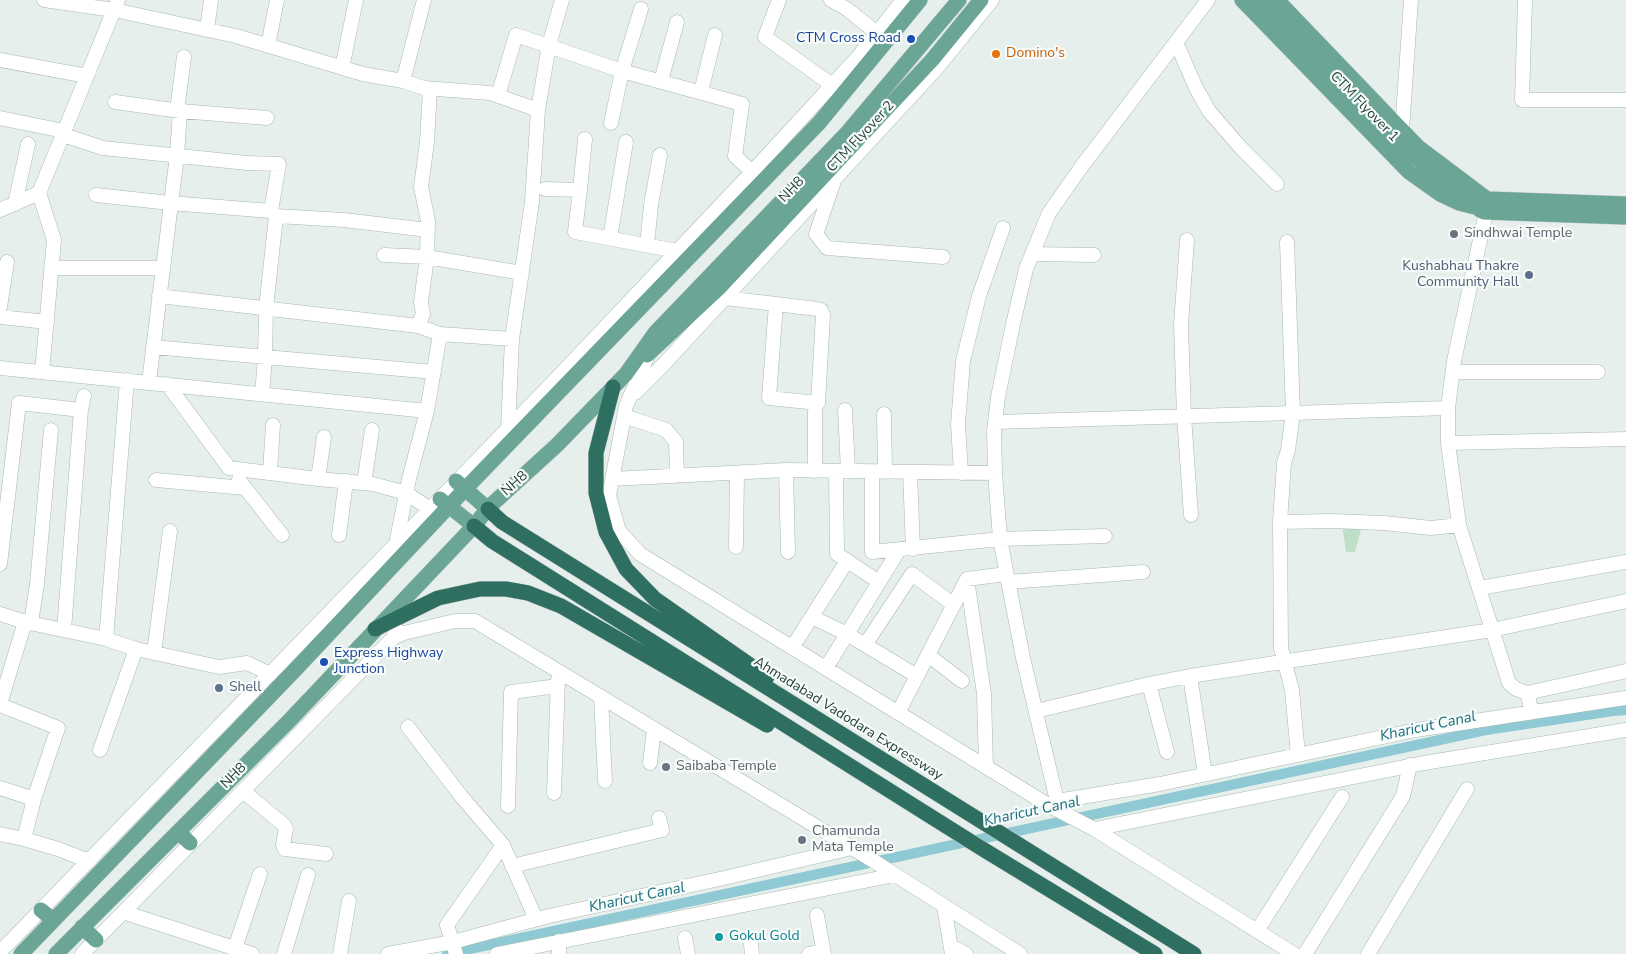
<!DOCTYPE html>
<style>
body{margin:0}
canvas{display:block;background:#e6efeb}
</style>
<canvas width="1626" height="954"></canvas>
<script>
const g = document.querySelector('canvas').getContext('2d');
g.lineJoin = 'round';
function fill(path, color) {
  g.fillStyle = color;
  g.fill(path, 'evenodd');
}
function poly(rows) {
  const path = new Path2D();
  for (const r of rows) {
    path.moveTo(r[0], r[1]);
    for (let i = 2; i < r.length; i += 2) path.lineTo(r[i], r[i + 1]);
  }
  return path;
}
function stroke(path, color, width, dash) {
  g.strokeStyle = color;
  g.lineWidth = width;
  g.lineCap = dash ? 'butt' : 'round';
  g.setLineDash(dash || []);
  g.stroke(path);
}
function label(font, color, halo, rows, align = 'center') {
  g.font = font + ' "Nunito Sans",sans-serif';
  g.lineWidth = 4.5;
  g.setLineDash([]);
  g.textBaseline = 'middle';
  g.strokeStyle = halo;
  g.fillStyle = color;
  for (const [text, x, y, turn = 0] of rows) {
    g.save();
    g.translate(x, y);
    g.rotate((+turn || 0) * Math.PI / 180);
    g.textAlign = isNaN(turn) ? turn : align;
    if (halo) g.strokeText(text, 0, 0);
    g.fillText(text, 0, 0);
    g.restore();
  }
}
const green = poly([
 [1342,525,1361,530,1355,552,1346,552]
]);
const canal = poly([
 [447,954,1486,730,1613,711,1626,710]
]);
const minor = poly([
 [44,0,114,10,236,36,363,74,403,81,424,88,490,93,538,110,532,202,512,339,508,429],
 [779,0,765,37,832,85],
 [831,0,847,9,877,33],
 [1525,0,1522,100,1626,100],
 [207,30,211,0],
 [1176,42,1196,88,1209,111,1241,148,1277,184],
 [268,46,277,0],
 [0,60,87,76],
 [342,68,356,0],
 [403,81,424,0],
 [661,81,677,22],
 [701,92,715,35],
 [498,96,516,35,622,71,742,104,735,156,752,172],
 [115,102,180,111,267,118],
 [538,110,549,45,562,0],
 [0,118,64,131],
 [611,123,622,71,641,9],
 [1402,130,1411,0],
 [63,135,103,148,247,163,279,164,271,211],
 [833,184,816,234,827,248,943,257],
 [545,189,580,190,575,232,677,251],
 [580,190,585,139],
 [39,193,54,240,42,372],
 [96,195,170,203,271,211,276,216,266,308,265,358,262,394],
 [15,204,28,144],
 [0,210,39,193,118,0],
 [1486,212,1454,361,1448,408,1448,443,1459,525,1509,683,1516,689,1527,693,1532,712],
 [276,216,344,220,428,230],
 [610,238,626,142],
 [1187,240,1181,325,1184,416,1191,515],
 [647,245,651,205,660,155],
 [1032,254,1094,255],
 [384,255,427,257,522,273],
 [51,268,162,268],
 [159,296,418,326,440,334],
 [725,298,733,299,776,304,817,309,821,310,823,315,818,403,769,398,776,304],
 [0,307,7,262],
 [0,317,47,322],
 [418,326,423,314,421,302,427,257,428,221,421,187,427,142,430,89],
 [153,347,434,372],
 [649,353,626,406,609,496,619,531,640,554,1048,805,1094,829,1294,954],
 [0,368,427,411,440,334,512,339],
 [1453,372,1598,372],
 [149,382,177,155,180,111,178,103,184,57],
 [167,384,229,468,318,479,373,484,406,493,430,509],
 [635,393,664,364,937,68,992,0],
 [1448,408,1293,413,1288,450,1284,463,1280,522,1331,521,1384,523,1431,528,1459,525],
 [845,410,848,471],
 [815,411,815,471],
 [884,414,885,472],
 [624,416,666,430,676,442,677,476],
 [995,422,1293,413,1287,242],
 [1448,443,1626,439],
 [786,470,788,552],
 [836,471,837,554,879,582],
 [270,472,273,425],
 [872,472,872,552,1000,539,1105,536],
 [910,472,913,549],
 [961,473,958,424,963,361,979,296,1003,228],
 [318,479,324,437],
 [612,479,786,470,995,473],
 [156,480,245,488],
 [239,480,282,535],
 [364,483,372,430],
 [1280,522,1281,648,1292,690,1298,755],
 [339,535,346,481],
 [396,544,409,479,427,411],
 [736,547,737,473],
 [0,564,19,403,81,410],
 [967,579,984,694,986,767],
 [1008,582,1143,572],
 [1480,588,1626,562],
 [0,614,25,622,106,639,127,380],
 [812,617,847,634,917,676],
 [31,623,37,584,51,430],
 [64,630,81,410,84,396],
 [393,638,404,633,455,621,475,621,872,860,1020,954],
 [106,639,136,649,219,667,247,663,270,674],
 [865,645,912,574,954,605],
 [791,647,797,640,847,561],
 [154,653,170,531],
 [928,655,962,681],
 [826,668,899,550],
 [1190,676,1205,774],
 [1149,684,1167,752],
 [1527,693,1626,671],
 [601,697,605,781],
 [0,704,25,622],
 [0,705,58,728,34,799,24,839],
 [1036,711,1149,684,1190,676,1492,630,1626,601],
 [898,713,967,579,1006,574],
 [408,727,461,796,503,845,536,919],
 [100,750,136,649],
 [650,763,654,729],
 [0,788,34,799],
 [243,791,284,825,286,829,283,845,285,849,326,854],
 [554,793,558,679],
 [1057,801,1023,658,1000,539,995,473,994,431,998,397,1013,324,1026,269,1049,213,1082,166,1208,0],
 [1048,805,1057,801,1160,784,1416,730,1626,698],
 [508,806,511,692,558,686],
 [1094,829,1424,763,1626,730],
 [0,834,24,839,58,849,89,861],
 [512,866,662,830,659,818],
 [944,906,952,954],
 [123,912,252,954],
 [817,915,824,954],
 [1257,931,1342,797],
 [685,938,688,954],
 [559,941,559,954],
 [751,944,752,954],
 [951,946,966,954],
 [235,948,260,874],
 [0,952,560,375,752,172,857,58,903,0],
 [82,954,300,733,393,638,397,630],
 [284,954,308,875],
 [340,954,349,901],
 [388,954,453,942,549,916,724,878,852,848],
 [456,954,447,925,503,845],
 [497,954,895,875],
 [809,954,823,951],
 [1305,954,1403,796,1410,765],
 [1368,954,1467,789]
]);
const major = poly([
 [1242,0,1409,172,1440,194,1459,203,1479,208],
 [1260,0,1402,146,1445,182,1473,201],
 [1277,0,1418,147,1487,199,1626,204],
 [1488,211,1491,208,1491,201,1487,199,1483,199,1479,202,1478,206,1480,210,1484,212,1626,217],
 [647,355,720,287,932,60,981,0],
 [456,481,488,509],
 [440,499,474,526],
 [178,832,190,843],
 [41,910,53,920],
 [82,927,96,940],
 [21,954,293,672,465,489,819,123,920,0],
 [56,954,288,722,474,526,489,507,557,445,626,374,655,333,847,133,959,0]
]);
const highway = poly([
 [613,387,596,453,596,493,606,532,626,569,655,599,767,677],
 [488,509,502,522,1194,954],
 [474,526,492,541,981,848,1155,954],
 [375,629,438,598,480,589,506,589,528,593,561,606,767,725]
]);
const markers = [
 [911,39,5,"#1a4fb4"],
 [996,54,5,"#e8710a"],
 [1454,234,5,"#6b7280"],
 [1529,275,5,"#5c6f8a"],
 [324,662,5,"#1a4fb4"],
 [219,688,5,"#5c6f8a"],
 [666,767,5,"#6b7280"],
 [802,840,5,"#6b7280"],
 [719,937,5,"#0f9aa8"]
];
const transitNames = [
 ["CTM Cross Road",901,39],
 ["Express Highway",334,654,"left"],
 ["Junction",334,670,"left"]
];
const foodNames = [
 ["Domino's",1006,54]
];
const streetNames = [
 ["CTM Flyover 1",1364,107,46],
 ["CTM Flyover 2",861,137,-47],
 ["NH8",792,190,-46],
 ["NH8",515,484,-42],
 ["Ahmadabad Vadodara Expressway",848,719,32],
 ["NH8",234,776,-45]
];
const worshipNames = [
 ["Sindhwai Temple",1464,234],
 ["Saibaba Temple",676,767],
 ["Chamunda",812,832],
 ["Mata Temple",812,848]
];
const serviceNames = [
 ["Kushabhau Thakre",1519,267],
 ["Community Hall",1519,283],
 ["Shell",229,688,"left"]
];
const cultureNames = [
 ["Gokul Gold",729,937]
];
const waterNames = [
 ["Kharicut Canal",1428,727,-12],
 ["Kharicut Canal",1032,812,-12],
 ["Kharicut Canal",637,898,-12]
];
fill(green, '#bfe0c8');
stroke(canal, '#8ec9d4', 10);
stroke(minor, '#a8b8b2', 15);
stroke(major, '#c2cac8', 16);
stroke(highway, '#c2cac8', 16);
stroke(minor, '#fff', 14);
stroke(major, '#6aa596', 15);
stroke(highway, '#2f6f62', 15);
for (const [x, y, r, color] of markers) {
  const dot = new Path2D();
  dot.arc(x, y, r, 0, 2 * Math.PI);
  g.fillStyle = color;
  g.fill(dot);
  stroke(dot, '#f7fbf9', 2);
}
label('14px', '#164399', '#f7fbf9', transitNames, 'right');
label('14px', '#c56008', '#f7fbf9', foodNames, 'left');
label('14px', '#24423a', '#f7fbf9', streetNames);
label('14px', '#5b616d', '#f7fbf9', worshipNames, 'left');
label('14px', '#4e5e75', '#f7fbf9', serviceNames, 'right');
label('14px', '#0d838f', '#f7fbf9', cultureNames, 'left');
label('italic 15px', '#1c6f80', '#f7fbf9', waterNames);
</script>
